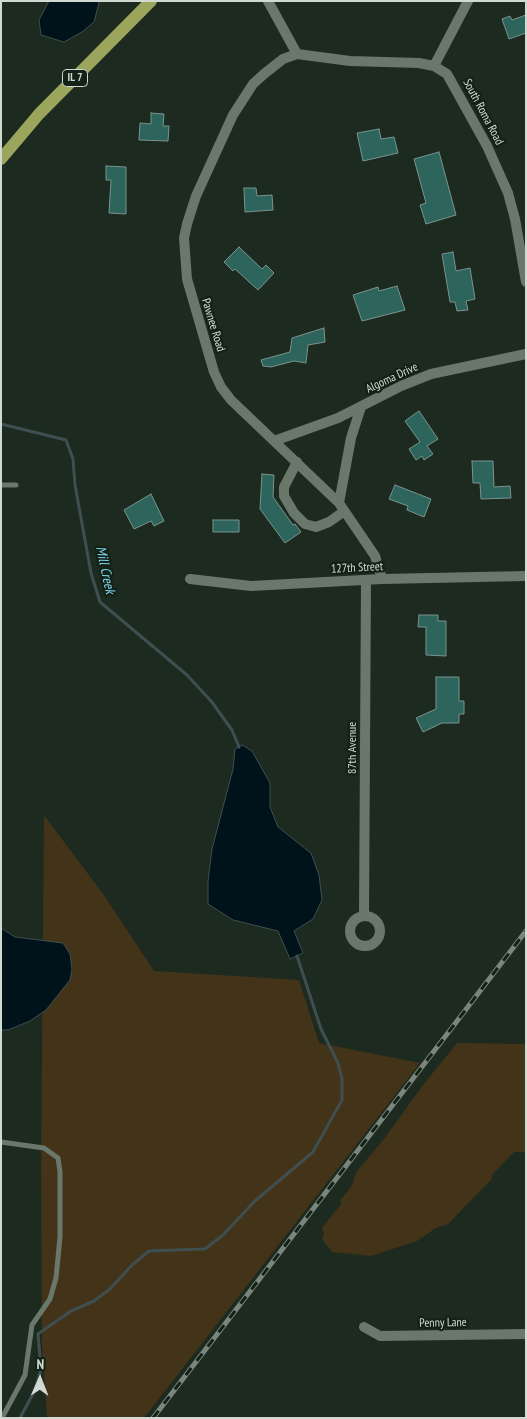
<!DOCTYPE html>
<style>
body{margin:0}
#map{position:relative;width:527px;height:1419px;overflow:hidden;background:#1d2a1f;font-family:"PT Sans Narrow",sans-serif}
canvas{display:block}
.frame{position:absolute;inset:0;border:2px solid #d1dad2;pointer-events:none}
.north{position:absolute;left:15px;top:1354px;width:50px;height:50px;-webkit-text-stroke:4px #142116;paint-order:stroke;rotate:1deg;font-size:14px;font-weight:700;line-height:20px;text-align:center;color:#d1dad2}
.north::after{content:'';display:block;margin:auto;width:18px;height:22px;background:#d1dad2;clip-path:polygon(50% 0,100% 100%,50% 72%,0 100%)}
</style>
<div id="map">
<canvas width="527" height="1419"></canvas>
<div class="frame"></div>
<div class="north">N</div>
</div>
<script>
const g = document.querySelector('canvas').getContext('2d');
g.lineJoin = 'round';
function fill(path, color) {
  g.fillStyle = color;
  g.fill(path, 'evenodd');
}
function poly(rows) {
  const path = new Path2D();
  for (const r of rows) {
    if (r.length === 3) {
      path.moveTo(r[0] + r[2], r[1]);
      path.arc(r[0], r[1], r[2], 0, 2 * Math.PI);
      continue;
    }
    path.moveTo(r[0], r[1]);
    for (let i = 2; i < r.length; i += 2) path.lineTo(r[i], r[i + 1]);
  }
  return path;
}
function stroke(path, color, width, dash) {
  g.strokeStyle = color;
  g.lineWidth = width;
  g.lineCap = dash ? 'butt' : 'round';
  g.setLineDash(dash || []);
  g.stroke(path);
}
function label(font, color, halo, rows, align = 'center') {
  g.font = font + ' "PT Sans Narrow",sans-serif';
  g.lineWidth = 4.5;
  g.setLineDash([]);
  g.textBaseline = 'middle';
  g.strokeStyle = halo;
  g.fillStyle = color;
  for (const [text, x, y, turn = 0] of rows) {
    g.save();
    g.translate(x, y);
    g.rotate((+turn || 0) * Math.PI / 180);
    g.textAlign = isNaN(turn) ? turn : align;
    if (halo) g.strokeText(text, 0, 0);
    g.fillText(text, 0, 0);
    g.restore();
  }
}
const green = poly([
 [44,815,103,894,154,971,299,980,319,1043,420,1063,144,1418,47,1418,42,1346,41,1168],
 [457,1043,526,1044,526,1152,514,1152,492,1175,492,1179,448,1224,436,1228,417,1241,371,1256,332,1252,322,1239,324,1235,322,1228,341,1204,341,1199,351,1187,357,1171,384,1139,423,1085]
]);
const water = poly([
 [49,1,97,1,99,3,94,22,82,32,64,42,41,35,39,20,49,1],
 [242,745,252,751,270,783,270,807,278,827,311,853,319,875,322,900,313,919,294,931,303,953,290,959,278,931,233,920,208,904,208,881,212,849,233,769,235,749,242,745],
 [1,928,15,937,63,943,70,954,72,969,70,980,46,1010,30,1021,8,1030,1,1030,1,928]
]);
const stream = poly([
 [1,424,66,440,73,459,75,485,91,573,100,602,187,675,211,701,232,730,239,747],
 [20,1418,35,1390,41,1369,38,1334,71,1311,94,1301,110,1289,131,1266,149,1251,205,1249,223,1235,255,1201,313,1152,342,1100,342,1079,338,1063,321,1029,297,956]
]);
const building = poly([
 [526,15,526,33,509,39,502,19,510,16,512,20,526,15],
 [151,113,164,114,163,126,169,126,168,141,139,140,140,123,151,124,151,113],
 [379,129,381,139,394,137,398,153,363,161,357,133,379,129],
 [439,152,456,215,426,224,420,205,426,203,414,159,439,152],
 [106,166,126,167,126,214,109,213,111,180,106,180,106,166],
 [244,188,256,188,257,196,272,195,273,210,245,212,244,188],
 [239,247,262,269,266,265,274,273,258,290,235,269,233,271,224,262,239,247],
 [453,252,456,271,470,268,475,299,466,301,468,310,457,311,455,302,450,302,442,254,453,252],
 [397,286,405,310,362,321,353,295,378,287,379,291,397,286],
 [324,328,325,342,308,345,306,363,294,361,271,367,263,366,261,360,290,352,292,338,324,328],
 [419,411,438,439,427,446,433,454,424,460,422,456,416,460,409,449,420,442,405,421,419,411],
 [472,461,493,461,494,487,510,486,511,498,481,499,480,483,473,483,472,461],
 [262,474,274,475,273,497,293,525,295,524,301,532,285,543,260,509,262,474],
 [395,485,431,499,424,517,407,510,408,506,389,499,395,485],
 [151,494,164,521,154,526,151,521,134,529,124,510,151,494],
 [213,520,239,520,239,532,213,532,213,520],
 [419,615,438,615,438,621,446,621,446,656,426,655,426,627,418,627,419,615],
 [436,677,459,677,459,701,464,701,464,714,459,714,459,723,442,723,423,732,416,718,436,709,436,677]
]);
const service = poly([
 [1,485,16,485],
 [1,1142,44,1148,58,1158,60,1172,60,1237,56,1278,50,1299,32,1325,25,1375,2,1418]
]);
const minor = poly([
 [268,1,297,54,350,61,419,63,434,66,447,74,487,146,508,193,515,219,526,282],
 [297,54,283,59,264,74,253,84,233,115,196,196,187,224,184,238,187,279,214,372,221,387,231,400,339,503,375,556,382,579],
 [434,66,468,1],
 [274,441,338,418,401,386,431,374,526,354],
 [297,462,284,487,284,496,294,513,305,524,316,527,329,522,343,512],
 [339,503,351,438,361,407],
 [190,579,251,586,382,579,526,576],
 [365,931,15],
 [364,916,366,580],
 [364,1327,380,1336,526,1334]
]);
const primary = poly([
 [1,159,39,114,151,1]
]);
const rail = poly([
 [153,1418,526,931]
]);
const shields = [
 [75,78,25]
];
const shieldNames = [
 ["IL 7",75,78]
];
const streetNames = [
 ["South Roma Road",483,112,62],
 ["Pawnee Road",213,325,73],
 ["Algoma Drive",392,378,-25],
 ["127th Street",357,568,-3],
 ["87th Avenue",353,748,-90],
 ["Penny Lane",443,1323,-1]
];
const waterNames = [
 ["Mill Creek",105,570,78]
];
fill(green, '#433319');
fill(water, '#00131a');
stroke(water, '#3f4f51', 1);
stroke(stream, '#3f4f51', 3);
fill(building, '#2d655d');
stroke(building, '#7b938e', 1);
stroke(service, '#69786a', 5);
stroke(minor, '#69786a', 10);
stroke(primary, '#9ba55c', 12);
stroke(rail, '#7a857c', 5);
stroke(rail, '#142116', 3, [9]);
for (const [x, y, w] of shields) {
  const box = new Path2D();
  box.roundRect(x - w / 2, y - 8.5, w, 17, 4);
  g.fillStyle = '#142116';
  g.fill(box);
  stroke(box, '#d1dad2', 1);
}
label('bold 11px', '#d1dad2', null, shieldNames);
label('12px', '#d1dad2', '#142116', streetNames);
label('italic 14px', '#7cd4ec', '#142116', waterNames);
</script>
